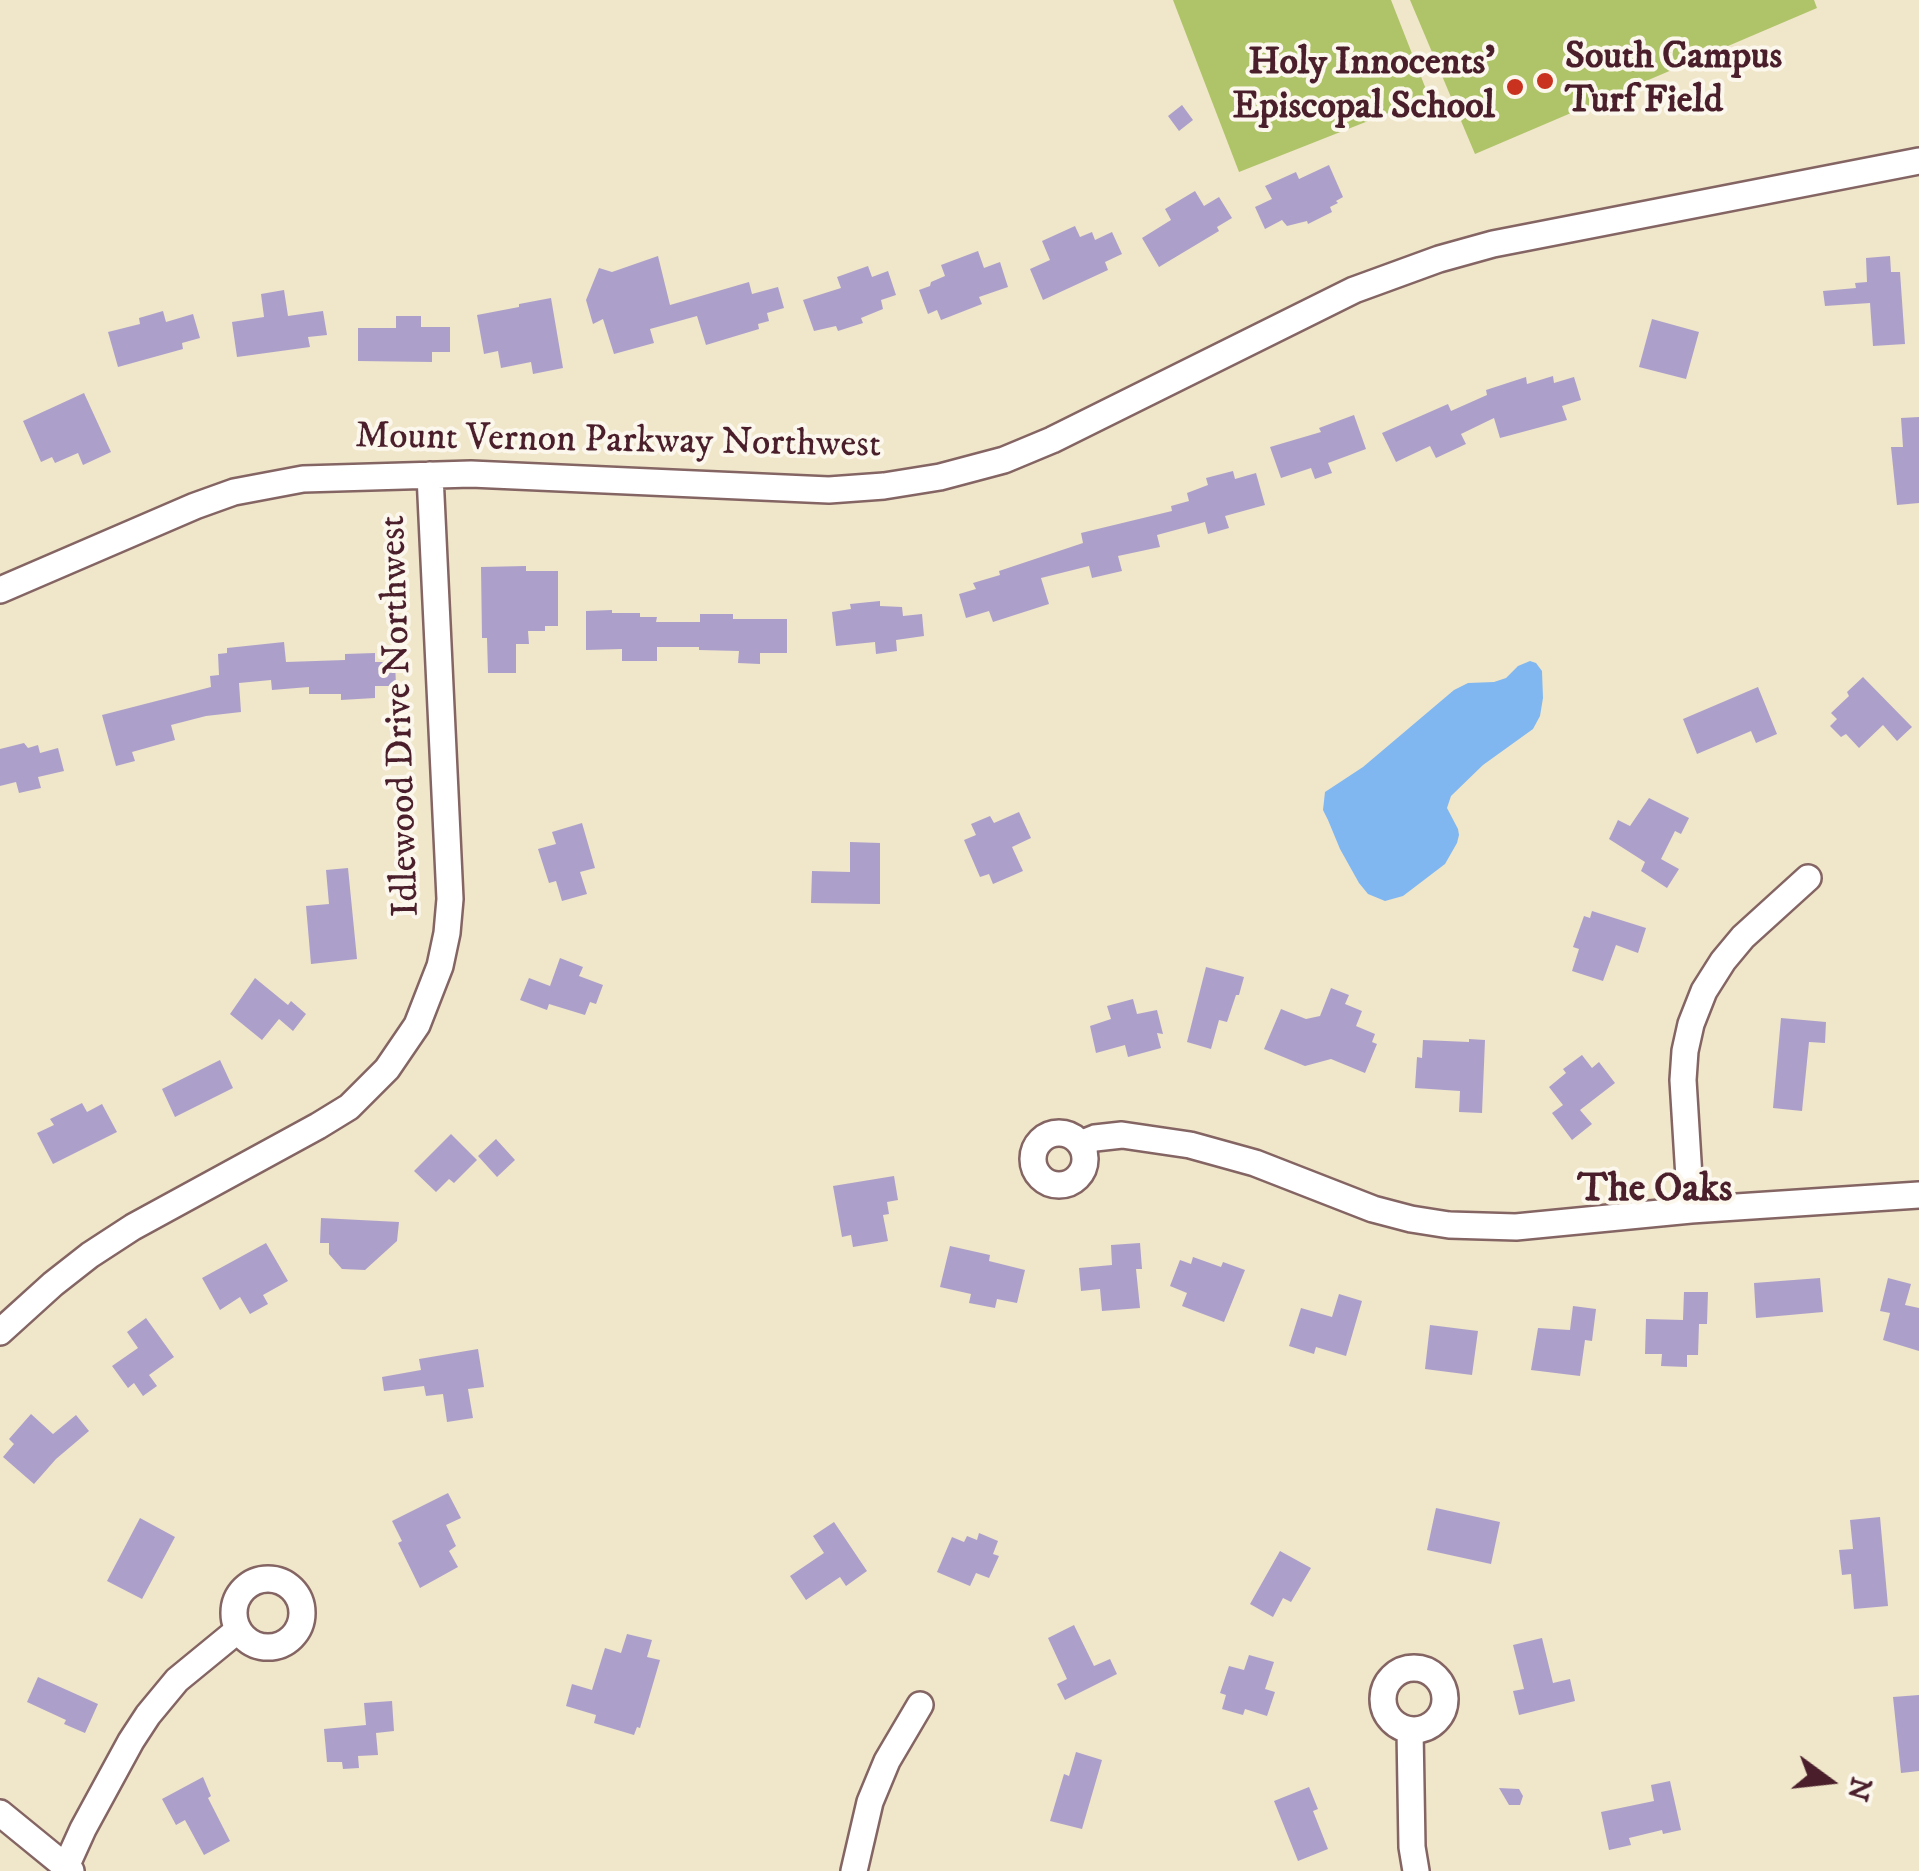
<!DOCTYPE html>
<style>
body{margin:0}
#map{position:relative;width:1919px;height:1871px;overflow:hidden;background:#f0e6ca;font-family:"IM FELL DW Pica",serif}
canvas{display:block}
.north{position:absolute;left:1779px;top:1731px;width:100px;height:100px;-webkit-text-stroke:8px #fbf7ec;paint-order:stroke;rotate:105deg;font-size:28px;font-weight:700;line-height:40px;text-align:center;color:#4a1f2b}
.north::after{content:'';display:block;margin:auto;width:35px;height:45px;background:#4a1f2b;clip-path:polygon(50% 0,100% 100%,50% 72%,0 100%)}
</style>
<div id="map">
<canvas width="1919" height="1871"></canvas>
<div class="north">N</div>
</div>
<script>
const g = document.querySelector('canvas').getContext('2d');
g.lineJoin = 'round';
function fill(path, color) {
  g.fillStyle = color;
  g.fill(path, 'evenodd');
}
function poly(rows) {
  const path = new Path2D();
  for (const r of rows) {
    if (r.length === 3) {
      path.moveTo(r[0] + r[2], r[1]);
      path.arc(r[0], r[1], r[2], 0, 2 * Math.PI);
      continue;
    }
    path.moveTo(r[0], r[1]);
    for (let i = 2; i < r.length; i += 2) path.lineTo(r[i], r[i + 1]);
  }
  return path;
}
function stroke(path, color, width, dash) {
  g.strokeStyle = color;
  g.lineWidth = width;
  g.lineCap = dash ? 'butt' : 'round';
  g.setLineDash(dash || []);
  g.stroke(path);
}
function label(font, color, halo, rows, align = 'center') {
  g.font = font + ' "IM FELL DW Pica",serif';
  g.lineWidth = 8;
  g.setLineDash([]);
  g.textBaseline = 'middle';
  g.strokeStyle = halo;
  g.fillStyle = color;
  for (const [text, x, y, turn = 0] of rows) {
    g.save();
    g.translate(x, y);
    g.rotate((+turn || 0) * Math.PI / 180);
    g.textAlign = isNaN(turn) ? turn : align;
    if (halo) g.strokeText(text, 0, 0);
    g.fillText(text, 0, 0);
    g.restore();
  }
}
const green = poly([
 [1173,0,1391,0,1429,97,1239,172],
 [1410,0,1814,0,1817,8,1475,154]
]);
const water = poly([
 [1530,661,1536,663,1542,671,1543,698,1540,716,1533,729,1483,765,1451,796,1447,808,1458,829,1459,835,1457,843,1445,864,1403,896,1385,901,1368,894,1359,883,1340,849,1328,820,1323,810,1325,792,1363,767,1454,690,1468,683,1494,682,1506,678,1518,666]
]);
const building = poly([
 [1182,105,1193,120,1179,131,1168,116],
 [1329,165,1343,197,1336,201,1338,203,1330,207,1332,212,1308,224,1307,221,1287,226,1282,220,1265,229,1255,207,1272,199,1265,186,1296,172,1299,179],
 [1195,191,1204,206,1219,197,1232,218,1217,227,1219,231,1159,267,1142,238,1171,220,1165,209],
 [1075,226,1080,237,1092,232,1095,240,1112,232,1122,254,1105,262,1108,270,1043,300,1030,269,1050,260,1042,241],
 [978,251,984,268,1000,262,1008,287,979,297,982,304,941,320,937,310,928,314,919,290,930,286,931,282,945,276,941,265],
 [658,256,670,305,749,282,752,294,778,287,784,308,767,313,769,321,758,324,759,329,706,345,697,316,650,329,654,343,614,354,603,319,593,324,586,300,599,268,612,272],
 [1890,256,1891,272,1900,272,1905,344,1873,346,1870,303,1825,306,1823,291,1856,288,1855,283,1867,282,1866,258],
 [868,266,872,277,888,271,896,295,881,300,883,309,861,318,863,323,838,331,836,326,814,331,803,300,841,288,837,277],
 [284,290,288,316,323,311,327,335,308,337,310,347,237,357,232,322,264,317,261,294],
 [551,298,563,368,533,374,531,362,501,368,498,351,484,354,477,315,519,307,519,304],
 [163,311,166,322,193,314,200,338,182,343,183,349,118,367,108,332,140,324,139,318],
 [396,316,421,316,421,327,450,327,450,352,432,352,432,362,358,361,358,328,396,328],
 [1652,319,1699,332,1686,379,1639,367],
 [1553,376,1554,383,1574,377,1581,400,1562,406,1567,420,1500,438,1494,418,1461,434,1466,444,1436,458,1430,446,1396,462,1382,433,1448,404,1451,411,1487,395,1486,390,1526,377,1527,384],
 [84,393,111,452,83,465,78,453,55,463,52,457,41,462,23,421],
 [1354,415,1366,449,1328,463,1332,473,1315,479,1311,468,1281,478,1270,447,1321,432,1319,428],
 [1919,417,1919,503,1897,505,1891,447,1903,447,1901,418],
 [1233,471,1235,479,1256,473,1265,505,1225,516,1229,528,1208,534,1205,522,1157,535,1160,547,1118,556,1122,571,1092,578,1089,566,1041,578,1049,604,993,622,989,611,966,618,959,594,976,589,973,583,1000,575,999,571,1083,543,1081,533,1172,511,1171,506,1189,501,1187,493,1208,485,1206,478],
 [526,566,526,571,558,571,558,626,545,626,545,631,528,631,529,644,516,644,516,673,488,673,487,638,482,638,481,567],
 [880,601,880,606,902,607,903,616,922,614,924,636,896,640,897,651,876,654,875,642,836,646,832,612,851,609,850,604],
 [612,610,612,613,640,613,640,617,657,617,656,622,700,622,700,614,733,614,733,619,787,619,787,653,760,653,760,664,738,663,739,651,699,650,699,647,657,647,657,661,622,661,622,649,586,650,586,611],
 [284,642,286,662,345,660,345,654,375,653,375,662,395,662,396,686,375,686,375,698,341,700,341,694,309,694,309,687,272,690,271,680,239,683,241,712,206,716,171,725,175,740,132,752,135,761,116,766,102,715,211,687,210,676,219,675,218,654,227,653,227,648],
 [1863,677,1912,727,1897,741,1883,725,1859,748,1846,734,1841,737,1830,726,1837,719,1831,713,1849,696,1847,692],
 [1758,687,1777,734,1756,743,1751,731,1697,754,1683,719],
 [24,743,28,748,38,745,40,753,58,748,64,771,38,777,41,788,19,793,16,782,0,786,0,749],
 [1649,798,1689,818,1681,834,1675,831,1661,859,1679,869,1667,888,1641,871,1645,862,1609,839,1618,820,1630,826],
 [1019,812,1031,838,1012,847,1023,871,993,884,989,874,980,877,964,840,976,835,971,824,990,816,994,823],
 [582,823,595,868,580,872,587,894,562,901,556,881,549,883,538,849,556,844,552,832],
 [850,842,880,843,880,904,811,903,812,871,850,872],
 [348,868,357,959,311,964,306,906,329,904,326,870],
 [1592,911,1646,928,1638,953,1616,945,1603,981,1572,971,1579,949,1573,947,1584,916,1590,918],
 [560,958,583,967,579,976,603,985,596,1004,590,1002,585,1015,549,1004,547,1010,520,1000,529,978,550,986],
 [1206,967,1244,977,1239,995,1236,995,1227,1022,1219,1020,1211,1049,1187,1042],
 [255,978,288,1005,291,1001,306,1014,293,1031,279,1019,262,1040,230,1014],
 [1331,988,1349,995,1345,1004,1362,1011,1356,1026,1375,1034,1372,1042,1377,1044,1365,1073,1331,1059,1305,1066,1264,1049,1281,1009,1306,1019,1320,1016],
 [1133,999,1137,1014,1157,1010,1163,1034,1157,1033,1161,1048,1128,1057,1125,1045,1096,1053,1090,1026,1111,1019,1107,1006],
 [1781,1018,1826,1022,1825,1043,1809,1042,1802,1111,1773,1108],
 [1469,1039,1485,1040,1482,1113,1459,1112,1460,1091,1415,1088,1417,1057,1422,1058,1423,1040,1469,1042],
 [1582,1055,1592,1068,1599,1062,1615,1083,1580,1110,1592,1124,1572,1140,1552,1113,1563,1105,1549,1087,1566,1073,1563,1069],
 [220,1060,233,1088,175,1117,162,1089],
 [82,1103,87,1112,102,1104,117,1132,53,1164,37,1133,54,1125,50,1119],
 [451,1134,477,1160,454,1183,449,1179,436,1192,414,1171],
 [496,1139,515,1160,497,1177,478,1156],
 [894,1176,898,1200,887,1202,889,1214,883,1215,888,1241,853,1247,851,1235,842,1237,833,1186],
 [321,1218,399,1222,397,1241,365,1270,342,1269,329,1254,329,1243,320,1243],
 [266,1243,288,1281,263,1295,268,1304,250,1314,240,1297,220,1310,202,1278],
 [1140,1243,1142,1269,1136,1269,1140,1308,1102,1311,1100,1289,1081,1291,1079,1268,1112,1265,1111,1245],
 [950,1246,990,1255,989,1261,1025,1270,1017,1303,997,1299,995,1308,969,1303,971,1294,940,1287],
 [1193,1257,1221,1267,1223,1262,1245,1270,1224,1322,1182,1306,1187,1293,1170,1286,1180,1260,1191,1264],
 [1820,1278,1823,1312,1756,1318,1754,1283],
 [1888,1278,1911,1284,1905,1305,1919,1308,1919,1351,1883,1340,1890,1313,1880,1311],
 [1684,1292,1708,1292,1707,1324,1699,1324,1698,1355,1687,1355,1687,1367,1661,1366,1662,1354,1645,1354,1646,1319,1683,1320],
 [1339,1294,1362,1301,1346,1356,1316,1347,1314,1354,1289,1346,1301,1308,1332,1317],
 [1573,1306,1596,1309,1592,1341,1585,1340,1580,1376,1531,1370,1538,1328,1570,1330],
 [146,1318,174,1357,149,1375,157,1386,143,1396,134,1383,128,1388,112,1366,138,1348,127,1332],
 [1430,1325,1478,1331,1472,1375,1425,1369],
 [478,1349,484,1387,468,1389,473,1418,447,1422,443,1394,426,1396,424,1386,384,1391,382,1377,421,1370,419,1359],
 [31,1414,53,1434,76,1415,89,1431,56,1459,34,1484,3,1457,14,1444,9,1439],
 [448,1493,461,1518,446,1525,456,1546,449,1551,458,1567,420,1588,398,1543,402,1541,392,1521],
 [1436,1508,1500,1522,1491,1564,1427,1550],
 [1880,1517,1888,1606,1854,1609,1851,1574,1842,1575,1839,1550,1853,1549,1850,1520],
 [140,1518,175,1537,142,1599,107,1581],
 [834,1522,867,1571,846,1586,840,1577,806,1600,790,1576,824,1553,813,1536],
 [979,1533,998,1541,993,1554,999,1556,989,1578,976,1573,970,1586,937,1572,952,1537,964,1542,967,1536,977,1540],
 [1280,1551,1311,1568,1291,1602,1283,1598,1273,1617,1250,1604],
 [1074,1625,1094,1666,1110,1659,1117,1674,1065,1700,1057,1684,1067,1679,1048,1638],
 [627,1634,652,1640,647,1657,660,1660,640,1728,637,1727,634,1735,594,1723,596,1715,566,1706,572,1684,592,1690,605,1648,621,1653],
 [1542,1638,1553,1683,1570,1679,1575,1701,1519,1715,1513,1691,1524,1689,1513,1645],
 [1249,1655,1274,1662,1265,1689,1275,1692,1267,1716,1245,1709,1243,1715,1222,1709,1226,1695,1220,1693,1229,1666,1244,1670],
 [38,1677,98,1704,85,1733,64,1724,66,1720,27,1702],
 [1919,1695,1919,1771,1901,1773,1893,1697],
 [392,1701,394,1731,376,1733,378,1755,358,1756,359,1768,343,1769,342,1762,327,1762,324,1729,366,1725,364,1703],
 [1076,1752,1102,1760,1082,1829,1050,1821,1064,1774,1069,1776],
 [203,1777,211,1796,208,1798,230,1841,204,1855,185,1820,176,1825,162,1799],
 [1670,1781,1681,1830,1663,1834,1662,1830,1629,1838,1631,1845,1609,1850,1601,1812,1654,1801,1651,1785],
 [1309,1787,1318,1809,1313,1811,1328,1849,1298,1861,1274,1801],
 [1499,1788,1519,1789,1523,1796,1520,1805,1509,1805]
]);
const street = poly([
 [0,590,195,506,234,492,303,479,471,474,829,490,884,486,940,477,1004,460,1052,440,1354,290,1439,259,1493,244,1919,161],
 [1059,1159,26],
 [1082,1147,1085,1142,1095,1138,1122,1135,1190,1145,1255,1163,1373,1209,1411,1219,1449,1225,1516,1227,1691,1210,1919,1195],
 [1691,1210,1683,1080,1685,1051,1691,1024,1704,991,1723,961,1743,937,1808,878],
 [0,1332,53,1284,90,1255,133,1227,318,1126,349,1107,387,1069,417,1025,440,966,447,933,450,899,430,475],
 [268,1613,34],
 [1414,1699,31],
 [1410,1730,1412,1847,1416,1871],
 [0,1813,71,1871],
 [64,1871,83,1829,131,1741,148,1715,177,1680,238,1630],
 [854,1871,870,1802,887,1761,920,1705]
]);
const markers = [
 [1545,81,10,"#c8321e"],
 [1515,87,10,"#c8321e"]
];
const poiNames = [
 ["South Campus",1565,59],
 ["Turf Field",1565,103],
 ["Holy Innocents'",1495,65,"right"],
 ["Episcopal School",1495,109,"right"]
];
const streetNames = [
 ["Mount Vernon Parkway Northwest",618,443,1],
 ["Idlewood Drive Northwest",402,716,-92]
];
const neighbourhoodNames = [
 ["The Oaks",1655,1192]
];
fill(green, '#afc468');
fill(water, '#81b7f0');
fill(building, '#aca0ca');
stroke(street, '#846563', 30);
stroke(street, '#fff', 25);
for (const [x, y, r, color] of markers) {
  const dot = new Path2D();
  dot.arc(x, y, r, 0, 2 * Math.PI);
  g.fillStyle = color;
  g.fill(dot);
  stroke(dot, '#fbf7ec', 4);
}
label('bold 38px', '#4a1f2b', '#fbf7ec', poiNames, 'left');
label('38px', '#4a1f2b', '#fbf7ec', streetNames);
label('bold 40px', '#4a1f2b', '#fbf7ec', neighbourhoodNames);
</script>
